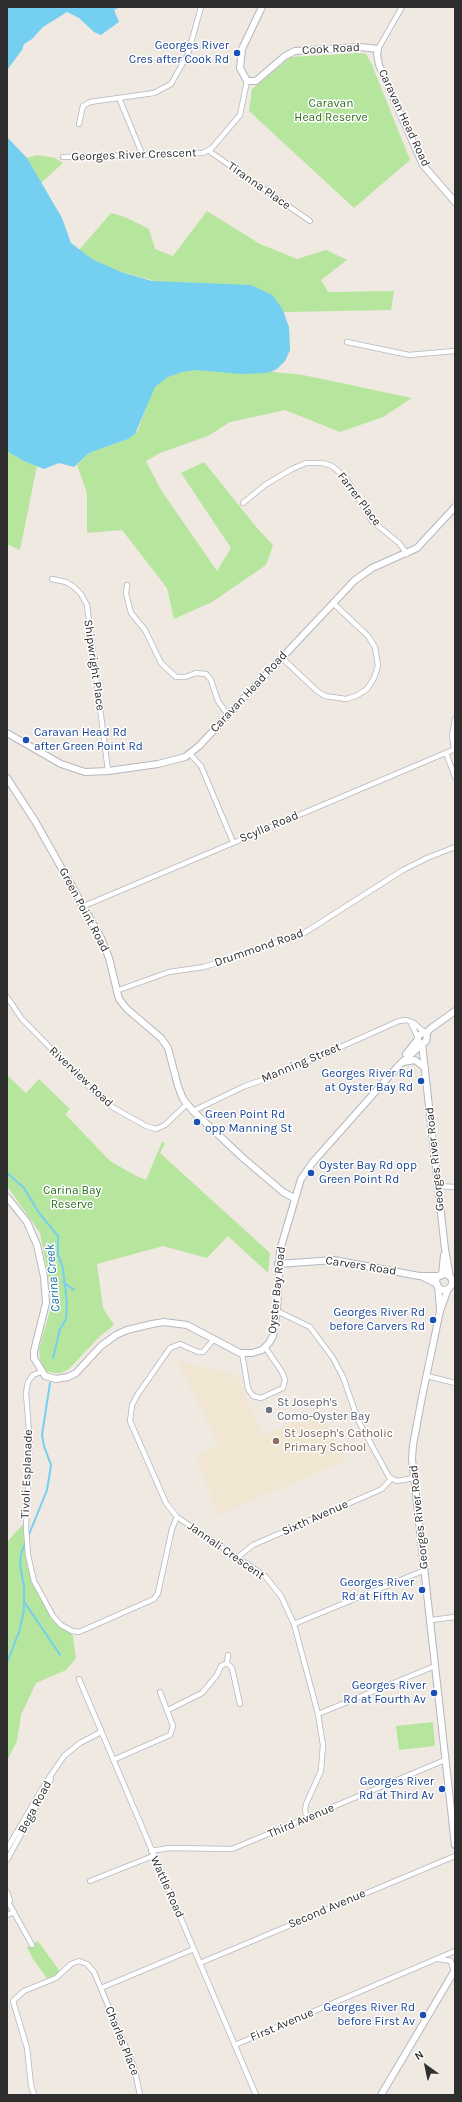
<!DOCTYPE html>
<style>
body{margin:0}
#map{position:relative;width:462px;height:2102px;overflow:hidden;background:#efe9e1;font-family:Karla,sans-serif}
canvas{display:block}
.frame{position:absolute;inset:0;border:8px solid #2e2e2e;pointer-events:none}
.north{position:absolute;left:406px;top:2046px;width:40px;height:40px;-webkit-text-stroke:3px #fff;paint-order:stroke;rotate:327deg;font-size:11px;font-weight:700;line-height:16px;text-align:center;color:#2e2e2e}
.north::after{content:'';display:block;margin:auto;width:14px;height:18px;background:#2e2e2e;clip-path:polygon(50% 0,100% 100%,50% 72%,0 100%)}
</style>
<div id="map">
<canvas width="462" height="2102"></canvas>
<div class="frame"></div>
<div class="north">N</div>
</div>
<script>
const g = document.querySelector('canvas').getContext('2d');
g.lineJoin = 'round';
function fill(path, color) {
  g.fillStyle = color;
  g.fill(path, 'evenodd');
}
function poly(rows) {
  const path = new Path2D();
  for (const r of rows) {
    if (r.length === 3) {
      path.moveTo(r[0] + r[2], r[1]);
      path.arc(r[0], r[1], r[2], 0, 2 * Math.PI);
      continue;
    }
    path.moveTo(r[0], r[1]);
    for (let i = 2; i < r.length; i += 2) path.lineTo(r[i], r[i + 1]);
  }
  return path;
}
function stroke(path, color, width, dash) {
  g.strokeStyle = color;
  g.lineWidth = width;
  g.lineCap = dash ? 'butt' : 'round';
  g.setLineDash(dash || []);
  g.stroke(path);
}
function label(font, color, halo, rows, align = 'center') {
  g.font = font + ' Karla,sans-serif';
  g.lineWidth = 3;
  g.setLineDash([]);
  g.textBaseline = 'middle';
  g.strokeStyle = halo;
  g.fillStyle = color;
  for (const [text, x, y, turn = 0] of rows) {
    g.save();
    g.translate(x, y);
    g.rotate((+turn || 0) * Math.PI / 180);
    g.textAlign = isNaN(turn) ? turn : align;
    if (halo) g.strokeText(text, 0, 0);
    g.fillText(text, 0, 0);
    g.restore();
  }
}
const education = poly([
 [177,1361,237,1375,262,1436,321,1410,344,1461,218,1515,196,1455,219,1445]
]);
const green = poly([
 [360,53,366,54,372,65,410,160,354,208,249,111,252,89,291,57],
 [37,155,55,158,63,163,41,183,27,158],
 [207,211,260,244,297,259,326,250,347,260,321,280,328,292,394,291,391,310,284,312,289,331,290,350,285,361,272,372,303,375,412,398,383,417,340,432,285,410,230,422,208,436,160,453,146,461,161,490,217,571,231,548,181,473,204,462,257,528,273,545,266,565,212,602,174,619,167,588,122,530,87,533,87,493,77,465,89,453,128,439,138,430,152,391,155,386,165,379,180,288,115,270,92,259,79,250,111,213,125,217,149,229,155,249,173,256],
 [7,450,24,461,37,466,20,550,7,544],
 [7,1075,26,1093,39,1079,70,1109,65,1114,110,1161,136,1176,146,1180,162,1142,165,1143,160,1153,270,1253,268,1273,228,1236,207,1258,163,1246,97,1264,103,1308,114,1325,98,1338,69,1369,61,1373,54,1373,45,1371,40,1360,39,1349,53,1300,40,1233,7,1186],
 [26,1521,34,1581,53,1616,72,1631,76,1658,66,1670,36,1683,21,1715,17,1741,7,1761,7,1542],
 [433,1722,435,1746,399,1750,396,1726],
 [38,1941,61,1973,49,1981,33,1959,27,1947]
]);
const water = poly([
 [7,7,120,7,114,10,119,22,101,35,94,32,79,18,67,12,43,27,32,39,24,44,22,50,7,70],
 [7,137,27,158,62,218,71,243,92,259,121,272,152,281,251,285,272,295,282,308,289,327,290,350,285,361,277,369,267,373,241,374,196,370,182,372,168,377,155,387,135,434,128,439,89,453,74,467,59,463,44,469,24,461,8,452]
]);
const stream = poly([
 [7,1173,24,1188,39,1213,58,1236,58,1254,63,1269,67,1302,66,1319,60,1329,53,1358],
 [63,1282,74,1290],
 [28,1537,47,1490,51,1465,44,1446,42,1435,50,1383],
 [25,1603,60,1655],
 [7,1663,19,1632,24,1610,24,1587,20,1564,21,1554,26,1541]
]);
const minor = poly([
 [378,49,402,7],
 [119,98,143,156],
 [79,124,83,106,90,102,154,93,171,84,188,54,201,7],
 [209,151,310,221],
 [63,157,203,153,212,148,240,115,247,81],
 [347,342,409,355,455,351],
 [243,503,265,485,292,469,306,463,323,463,332,466,346,478,372,521,399,543,407,554],
 [52,579,66,582,74,587,81,594,87,605,108,771],
 [127,585,126,594,131,613,145,630,161,663,176,677,185,677,196,673,206,674,211,680,218,701,228,715],
 [282,658,317,691,325,696,346,699,356,696,367,689,374,678,378,666,375,647,368,636,333,603],
 [454,749,452,735,455,719],
 [446,753,455,777],
 [190,754,201,766,233,842],
 [84,906,455,749],
 [116,991,169,972,204,967,301,935,403,870,427,858,455,847],
 [7,997,22,1019,96,1094,114,1108,146,1126,156,1129,165,1125,187,1104],
 [411,1023,418,1038],
 [193,1111,245,1086,280,1074,399,1021,406,1020,414,1023,424,1032],
 [438,1186,455,1187],
 [277,1311,310,1327,333,1358,343,1377,358,1420,389,1477,397,1481,414,1478],
 [214,1339,203,1352,198,1352,180,1344,170,1348,138,1394,132,1405,130,1421,166,1503,177,1517,265,1576,281,1596,294,1624,318,1714,323,1745,321,1771,306,1804,305,1811,308,1818],
 [242,1353,248,1389,253,1396,261,1398,283,1388,285,1380,282,1372,265,1347],
 [41,1372,33,1375,28,1382,26,1393,30,1444,26,1527,28,1555,34,1581,53,1616,61,1625,72,1631,79,1632,154,1599,158,1593,172,1529,177,1517],
 [427,1376,455,1383],
 [238,1557,253,1545,382,1489,391,1479],
 [431,1620,455,1617],
 [294,1624,425,1570],
 [227,1663,228,1655],
 [79,1679,256,2095],
 [168,1710,202,1693,217,1675,221,1666,227,1663,232,1668,240,1704],
 [318,1714,435,1666],
 [113,1760,170,1735,173,1726,160,1692],
 [7,1849,45,1784,64,1756,80,1743,101,1732],
 [151,1851,169,1848,232,1849,445,1760],
 [7,1860,51,1779],
 [90,1881,153,1856],
 [7,1892,10,1901],
 [7,1900,32,1945],
 [7,1915,14,1912],
 [439,1959,451,1961,454,1972],
 [200,1963,455,1856],
 [101,1988,194,1949],
 [235,2045,455,1951],
 [34,2095,31,2085,27,2048,13,2001,24,1991,56,1978,71,1964,79,1961,87,1964,94,1972,134,2067,140,2095]
]);
const tertiary = poly([
 [262,7,242,49,240,68,247,81,256,81,285,56,295,51,360,47,378,49,377,54,379,65,423,165,455,202],
 [7,733,61,764,85,772,108,771,158,764,185,757,199,746,354,581,372,568,417,548,455,507],
 [7,778,35,821,101,938,109,958,119,999,127,1009,161,1038,168,1048,178,1086,183,1099,193,1111,243,1158,283,1192,294,1198],
 [426,1034,430,1029,455,1011],
 [422,1044,445,1249,450,1277],
 [406,1054,418,1039],
 [403,1062,415,1060,425,1068],
 [7,1197,27,1222,37,1245,44,1277,46,1303,34,1351,34,1358,45,1376,56,1379,68,1377,76,1373,101,1346,116,1335,127,1330,152,1324,164,1322,187,1325,240,1353,252,1353,262,1350,269,1343,273,1336,277,1311,280,1250,301,1179,313,1162,400,1064,426,1041,427,1036,424,1032,418,1036,418,1041,421,1044],
 [278,1264,334,1260,419,1276,440,1276],
 [444,1282,8],
 [442,1275,444,1255],
 [421,1276,437,1284],
 [438,1286,440,1309],
 [448,1289,440,1311,422,1397,413,1445,412,1459,455,1845],
 [381,2095,455,1970]
]);
const markers = [
 [237,53,4,"#1a4fb4"],
 [26,740,4,"#1a4fb4"],
 [421,1081,4,"#1a4fb4"],
 [197,1122,4,"#1a4fb4"],
 [311,1173,4,"#1a4fb4"],
 [433,1320,4,"#1a4fb4"],
 [269,1410,4,"#6b7280"],
 [276,1441,4,"#8d6e63"],
 [422,1590,4,"#1a4fb4"],
 [434,1693,4,"#1a4fb4"],
 [442,1789,4,"#1a4fb4"],
 [423,2015,4,"#1a4fb4"]
];
const transitNames = [
 ["Georges River",229,46],
 ["Cres after Cook Rd",229,60],
 ["Caravan Head Rd",34,733,"left"],
 ["after Green Point Rd",34,747,"left"],
 ["Georges River Rd",413,1074],
 ["at Oyster Bay Rd",413,1088],
 ["Green Point Rd",205,1115,"left"],
 ["opp Manning St",205,1129,"left"],
 ["Oyster Bay Rd opp",319,1166,"left"],
 ["Green Point Rd",319,1180,"left"],
 ["Georges River Rd",425,1313],
 ["before Carvers Rd",425,1327],
 ["Georges River",414,1583],
 ["Rd at Fifth Av",414,1597],
 ["Georges River",426,1686],
 ["Rd at Fourth Av",426,1700],
 ["Georges River",434,1782],
 ["Rd at Third Av",434,1796],
 ["Georges River Rd",415,2008],
 ["before First Av",415,2022]
];
const streetNames = [
 ["Cook Road",331,49,-3],
 ["Caravan Head Road",404,118,65],
 ["Georges River Crescent",134,155,-2],
 ["Tiranna Place",259,186,35],
 ["Farrer Place",359,499,53],
 ["Shipwright Place",94,665,82],
 ["Caravan Head Road",249,692,-47],
 ["Scylla Road",269,827,-23],
 ["Green Point Road",84,910,62],
 ["Drummond Road",259,948,-19],
 ["Manning Street",301,1063,-23],
 ["Riverview Road",81,1077,43],
 ["Georges River Road",435,1159,-96],
 ["Carvers Road",361,1266,9],
 ["Oyster Bay Road",277,1290,-84],
 ["Tivoli Esplanade",27,1474,-88],
 ["Georges River Road",419,1517,-96],
 ["Sixth Avenue",315,1518,-24],
 ["Jannali Crescent",226,1551,35],
 ["Bega Road",35,1807,-62],
 ["Third Avenue",301,1821,-23],
 ["Wattle Road",167,1887,66],
 ["Second Avenue",327,1909,-23],
 ["First Avenue",282,2025,-23],
 ["Charles Place",122,2041,68]
];
const parkNames = [
 ["Caravan",331,104],
 ["Head Reserve",331,118],
 ["Carina Bay",72,1191],
 ["Reserve",72,1205]
];
const worshipNames = [
 ["St Joseph's",277,1403],
 ["Como-Oyster Bay",277,1417]
];
const educationNames = [
 ["St Joseph's Catholic",284,1434],
 ["Primary School",284,1448]
];
const waterNames = [
 ["Carina Creek",53,1278,-95]
];
fill(education, '#f0e6d1');
fill(green, '#b6e59e');
fill(water, '#75cff0');
stroke(stream, '#75cff0', 2);
stroke(minor, '#b4b7c1', 6);
stroke(tertiary, '#b4b7c1', 8);
stroke(minor, '#fff', 4.5);
stroke(tertiary, '#fff', 6);
for (const [x, y, r, color] of markers) {
  const dot = new Path2D();
  dot.arc(x, y, r, 0, 2 * Math.PI);
  g.fillStyle = color;
  g.fill(dot);
  stroke(dot, '#fff', 1.5);
}
label('12px', '#164399', '#fff', transitNames, 'right');
label('12px', '#2e2e2e', '#fff', streetNames);
label('12px', '#2c6e1b', '#fff', parkNames);
label('12px', '#5b616d', '#fff', worshipNames, 'left');
label('12px', '#785e54', '#fff', educationNames, 'left');
label('italic 13px', '#0d6fa3', '#fff', waterNames);
</script>
